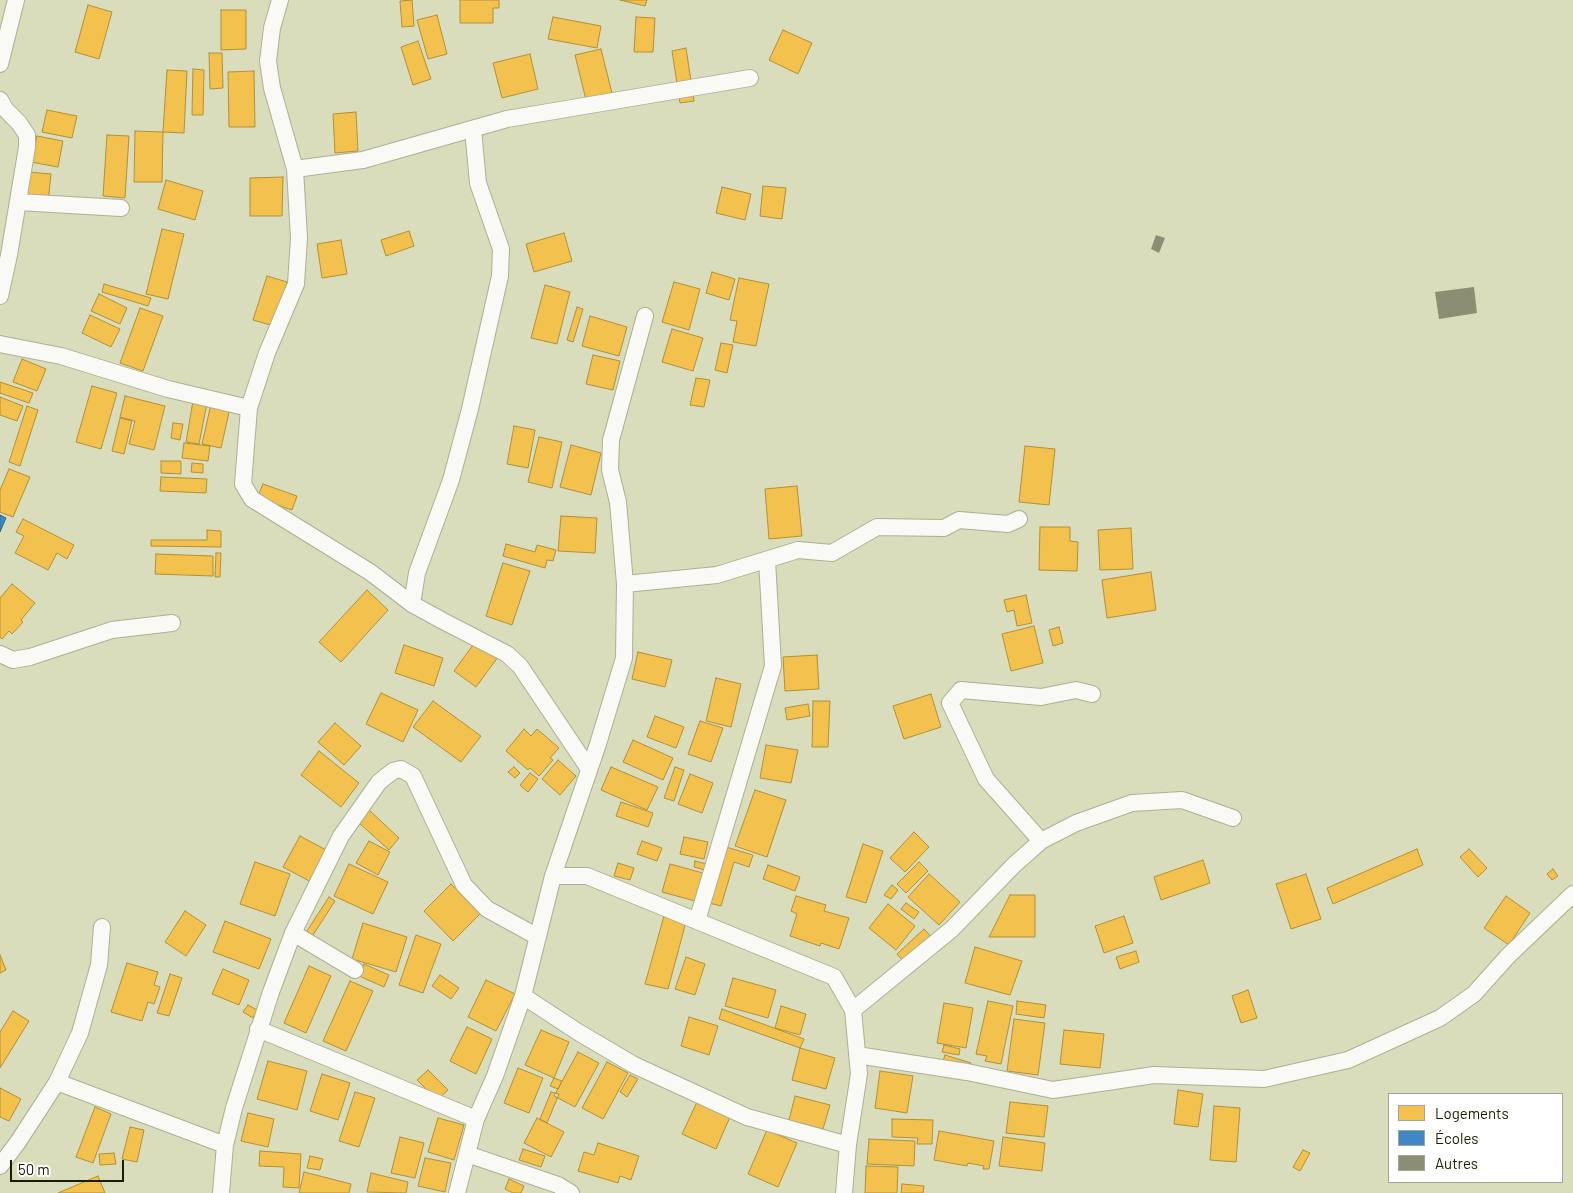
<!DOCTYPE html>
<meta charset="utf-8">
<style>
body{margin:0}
#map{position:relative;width:1573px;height:1193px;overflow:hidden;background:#daddbb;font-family:Barlow,sans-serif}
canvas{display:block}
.legend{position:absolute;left:1388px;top:1093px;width:175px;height:90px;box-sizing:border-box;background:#fff;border:1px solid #a3a49b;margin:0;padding:6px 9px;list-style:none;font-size:15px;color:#1a1c04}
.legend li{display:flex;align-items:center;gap:10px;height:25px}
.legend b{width:25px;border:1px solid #a3a49b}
.scale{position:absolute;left:10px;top:1160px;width:114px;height:22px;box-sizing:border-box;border:2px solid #1a1c04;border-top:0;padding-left:6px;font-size:15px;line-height:18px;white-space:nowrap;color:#1a1c04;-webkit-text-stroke:4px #fff;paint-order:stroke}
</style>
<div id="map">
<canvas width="1573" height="1193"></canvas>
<ul class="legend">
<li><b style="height:14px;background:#f2c14e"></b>Logements</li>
<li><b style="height:14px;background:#3f88c5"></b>Écoles</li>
<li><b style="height:14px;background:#8c8e74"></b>Autres</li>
</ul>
<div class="scale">50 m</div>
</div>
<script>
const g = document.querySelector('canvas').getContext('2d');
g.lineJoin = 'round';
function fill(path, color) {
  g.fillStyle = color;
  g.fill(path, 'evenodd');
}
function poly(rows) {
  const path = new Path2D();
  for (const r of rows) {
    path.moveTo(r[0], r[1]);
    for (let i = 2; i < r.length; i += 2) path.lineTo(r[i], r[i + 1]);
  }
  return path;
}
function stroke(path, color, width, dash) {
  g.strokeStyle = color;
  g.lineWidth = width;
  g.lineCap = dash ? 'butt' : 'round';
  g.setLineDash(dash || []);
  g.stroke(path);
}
const homes = poly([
 [412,0,414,26,402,27,400,1,412,0],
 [460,0,499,0,499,8,493,8,493,23,460,23,460,0],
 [620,0,647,0,645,6,620,0],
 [88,5,112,12,99,59,75,52,88,5],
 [221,10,246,10,246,49,221,50,221,10],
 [437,15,447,54,428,59,417,20,437,15],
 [553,17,601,26,597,48,548,39,553,17],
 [636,17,655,18,653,52,634,52,636,17],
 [783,30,812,43,798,74,769,60,783,30],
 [418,41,431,79,413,85,401,47,418,41],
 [686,48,694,101,680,103,672,51,686,48],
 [601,49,612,93,586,100,575,55,601,49],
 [209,53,222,53,223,88,210,89,209,53],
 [530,54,538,89,502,98,493,63,530,54],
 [193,69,204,70,203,115,192,115,193,69],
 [167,70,187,71,184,133,163,132,167,70],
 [254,71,255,127,229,127,228,72,254,71],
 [47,110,77,116,72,138,42,132,47,110],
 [356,112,358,151,335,153,333,114,356,112],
 [135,131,163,132,162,182,134,182,135,131],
 [107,135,129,136,125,198,103,196,107,135],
 [37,136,63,141,58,167,31,162,37,136],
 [29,172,51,174,48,203,26,201,29,172],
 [283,177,282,216,250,216,250,178,283,177],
 [166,180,203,191,195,220,158,209,166,180],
 [763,186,786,188,782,219,760,216,763,186],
 [722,187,751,194,745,220,716,213,722,187],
 [162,229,184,234,168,299,146,294,162,229],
 [409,231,414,246,386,256,381,240,409,231],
 [564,233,572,261,534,272,526,244,564,233],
 [341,240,347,274,322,278,317,244,341,240],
 [712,272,735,279,729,300,706,293,712,272],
 [267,276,287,282,274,326,253,320,267,276],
 [739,278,769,284,756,346,733,342,737,321,730,320,739,278],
 [674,282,700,289,689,330,662,322,674,282],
 [104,284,151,298,148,306,102,292,104,284],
 [545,285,570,292,557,344,531,338,545,285],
 [99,294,127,308,120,324,91,311,99,294],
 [577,307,583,309,573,342,567,340,577,307],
 [140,308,163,316,143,371,120,363,140,308],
 [90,315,120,329,111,347,82,333,90,315],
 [590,316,627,327,619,356,582,346,590,316],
 [672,329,703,338,693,371,662,362,672,329],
 [721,343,733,345,727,373,715,370,721,343],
 [593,355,620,361,613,390,586,384,593,355],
 [22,359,46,369,37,391,13,382,22,359],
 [696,378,710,380,704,407,690,405,696,378],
 [0,382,33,393,29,403,0,393,0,382],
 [92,386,117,393,101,449,76,442,92,386],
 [125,396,165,406,154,450,129,444,135,421,120,417,125,396],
 [0,397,23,406,17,421,0,415,0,397],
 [193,401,207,403,199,444,186,442,193,401],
 [211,404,230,408,221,448,202,444,211,404],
 [27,406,38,410,20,466,9,462,27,406],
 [120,418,132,421,124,454,112,451,120,418],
 [173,423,183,424,180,440,171,438,173,423],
 [514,426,535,430,528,468,507,464,514,426],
 [539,437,562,442,552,488,528,482,539,437],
 [184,443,210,446,208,461,182,458,184,443],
 [571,445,601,453,591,495,560,487,571,445],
 [1025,446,1055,449,1049,505,1019,502,1025,446],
 [161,461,181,461,181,474,161,473,161,461],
 [192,463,203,464,203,473,191,472,192,463],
 [9,469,30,477,13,517,0,512,0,490,9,469],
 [161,477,207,479,206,493,160,491,161,477],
 [263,484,297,496,292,510,257,498,263,484],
 [797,486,802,536,769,539,765,489,797,486],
 [561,516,597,518,595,553,558,551,561,516],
 [23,519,74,545,67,559,57,553,48,570,15,553,24,536,16,532,23,519],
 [1040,527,1070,527,1070,541,1078,542,1077,571,1039,570,1040,527],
 [1131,528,1133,569,1100,570,1098,530,1131,528],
 [207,530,221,531,221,547,151,546,151,540,207,540,207,530],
 [506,544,535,552,537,545,556,550,553,561,547,560,545,568,503,556,506,544],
 [216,553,221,553,220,577,215,577,216,553],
 [156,554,213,556,213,576,155,574,156,554],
 [503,563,530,571,512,625,486,616,503,563],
 [1151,572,1156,610,1107,618,1102,580,1151,572],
 [12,584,35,603,21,620,23,622,12,634,9,631,2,639,0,637,0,598,12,584],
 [367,590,388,610,341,662,319,642,367,590],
 [1026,595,1032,623,1017,626,1014,610,1007,612,1004,600,1026,595],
 [1034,626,1043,663,1011,671,1002,634,1034,626],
 [1059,627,1063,643,1053,646,1049,630,1059,627],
 [476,641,498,657,476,687,454,671,476,641],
 [404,645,443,658,434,686,395,673,404,645],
 [638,652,672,660,665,687,632,679,638,652],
 [817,655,819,689,785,691,783,657,817,655],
 [716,678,741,684,731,727,706,721,716,678],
 [381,693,418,710,403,742,366,724,381,693],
 [931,694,941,727,904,739,893,706,931,694],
 [433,701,481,736,461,762,413,727,433,701],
 [813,701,830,701,828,747,812,747,813,701],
 [808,704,810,716,787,720,785,708,808,704],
 [655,716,684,727,676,748,647,737,655,716],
 [700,721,723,728,711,762,688,754,700,721],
 [335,723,361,746,344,765,318,742,335,723],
 [524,729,531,736,537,729,559,748,550,758,553,760,539,776,530,768,528,770,506,751,524,729],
 [633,740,673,758,663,780,623,762,633,740],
 [766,745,798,750,791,783,760,778,766,745],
 [319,751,359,783,341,807,301,775,319,751],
 [558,760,576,776,560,795,542,779,558,760],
 [514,767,520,773,515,778,508,772,514,767],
 [611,767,658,787,647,810,601,790,611,767],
 [675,767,684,770,674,801,664,798,675,767],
 [530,773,538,779,528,792,520,785,530,773],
 [690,774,713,783,702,813,678,804,690,774],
 [755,790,786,800,767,857,735,846,755,790],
 [621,802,653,813,648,827,616,816,621,802],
 [369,810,399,838,389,850,358,822,369,810],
 [914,832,929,847,905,872,890,858,914,832],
 [300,836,330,852,313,883,283,867,300,836],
 [684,837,708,842,704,859,680,854,684,837],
 [369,841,390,852,378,875,356,863,369,841],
 [642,841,662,848,657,861,637,854,642,841],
 [863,844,883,851,866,903,846,897,863,844],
 [726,847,753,855,749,867,734,862,721,906,709,903,726,847],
 [1417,849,1423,865,1333,904,1327,888,1417,849],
 [1469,849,1487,868,1478,877,1460,857,1469,849],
 [1203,860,1210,883,1161,900,1154,877,1203,860],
 [695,861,710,865,708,871,694,867,695,861],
 [255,862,290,874,275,916,240,904,255,862],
 [919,862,928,871,906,893,897,884,919,862],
 [618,863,634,868,630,880,614,876,618,863],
 [349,864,388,882,373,914,334,896,349,864],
 [670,864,703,873,695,901,662,892,670,864],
 [768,865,800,877,795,891,763,879,768,865],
 [1553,869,1558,876,1552,880,1547,874,1553,869],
 [929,874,960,902,939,925,908,897,929,874],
 [1306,874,1321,919,1291,929,1276,884,1306,874],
 [451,884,480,914,453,941,424,911,451,884],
 [892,885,898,890,891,899,884,895,892,885],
 [1010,895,1035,895,1035,937,989,937,1010,895],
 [796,896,826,905,824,911,849,918,839,949,821,943,820,946,790,936,797,914,791,911,796,896],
 [1506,896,1530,913,1509,945,1484,928,1506,896],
 [329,897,335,901,311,938,305,934,329,897],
 [906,903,919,912,914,919,901,909,906,903],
 [888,904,915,926,896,950,869,928,888,904],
 [185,911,206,925,186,956,165,942,185,911],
 [664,916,686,922,668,989,645,984,664,916],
 [1124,916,1133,943,1104,953,1095,926,1124,916],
 [225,921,271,939,259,969,213,952,225,921],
 [363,923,407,937,396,972,352,959,363,923],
 [924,929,933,939,906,964,897,954,924,929],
 [416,935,441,944,423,993,399,985,416,935],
 [975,947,1022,961,1010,995,965,983,975,947],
 [1136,951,1139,962,1120,969,1116,957,1136,951],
 [0,955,6,970,0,973,0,955],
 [686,957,705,964,695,995,675,989,686,957],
 [127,963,158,972,154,985,160,987,154,1004,148,1002,142,1021,111,1012,127,963],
 [364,964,389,975,384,987,359,976,364,964],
 [309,966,331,976,306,1033,284,1023,309,966],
 [223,969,249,980,239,1005,212,994,223,969],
 [170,974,182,978,169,1016,157,1013,170,974],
 [440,975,459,988,451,999,432,986,440,975],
 [733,978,776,990,768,1018,725,1006,733,978],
 [486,980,515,994,496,1031,468,1017,486,980],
 [350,981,373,991,346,1051,323,1041,350,981],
 [1248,990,1257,1018,1241,1023,1232,996,1248,990],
 [988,1001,1013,1006,1001,1064,985,1061,987,1056,976,1054,988,1001],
 [1017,1001,1046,1005,1044,1018,1016,1014,1017,1001],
 [944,1003,973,1008,966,1048,937,1043,944,1003],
 [248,1005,257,1010,253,1018,243,1012,248,1005],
 [781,1006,806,1014,800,1035,775,1028,781,1006],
 [722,1009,804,1039,800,1048,719,1019,722,1009],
 [13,1011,29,1021,0,1068,0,1032,13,1011],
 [689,1017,718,1026,709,1055,681,1046,689,1017],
 [1014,1019,1045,1023,1038,1075,1007,1071,1014,1019],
 [467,1027,492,1039,476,1074,450,1061,467,1027],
 [541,1030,569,1042,554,1078,525,1065,541,1030],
 [1064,1030,1104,1034,1100,1068,1060,1064,1064,1030],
 [944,1045,960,1049,959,1055,942,1052,944,1045],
 [800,1048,835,1058,826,1089,792,1080,800,1048],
 [578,1052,599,1063,575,1107,554,1096,578,1052],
 [945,1055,971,1063,970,1069,943,1061,945,1055],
 [268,1061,307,1071,297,1110,257,1099,268,1061],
 [607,1062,628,1073,603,1119,582,1108,607,1062],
 [518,1068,543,1078,529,1113,504,1103,518,1068],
 [428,1070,448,1090,437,1100,417,1080,428,1070],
 [880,1071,913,1076,907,1113,875,1108,880,1071],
 [322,1074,350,1083,338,1120,310,1111,322,1074],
 [630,1075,638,1079,627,1097,620,1092,630,1075],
 [554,1078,562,1081,558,1089,550,1086,554,1078],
 [0,1088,21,1099,9,1121,0,1117,0,1088],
 [1178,1090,1203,1094,1198,1127,1174,1124,1178,1090],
 [355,1092,375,1098,359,1147,339,1141,355,1092],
 [551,1092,559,1094,547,1123,540,1119,551,1092],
 [795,1096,830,1105,823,1129,789,1120,795,1096],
 [697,1102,730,1117,716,1149,682,1134,697,1102],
 [1010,1102,1048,1106,1044,1137,1006,1133,1010,1102],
 [1214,1106,1240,1108,1236,1162,1210,1160,1214,1106],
 [95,1107,111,1114,93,1163,76,1157,95,1107],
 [248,1113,274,1119,268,1147,241,1141,248,1113],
 [438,1118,464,1125,454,1160,428,1152,438,1118],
 [537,1118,564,1132,551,1157,524,1143,537,1118],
 [892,1119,933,1120,932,1144,917,1144,918,1138,892,1137,892,1119],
 [130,1127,144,1130,137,1162,122,1159,130,1127],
 [767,1130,797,1143,778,1187,748,1174,767,1130],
 [939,1131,994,1141,989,1169,983,1169,984,1166,968,1163,967,1166,934,1160,939,1131],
 [400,1137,424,1143,415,1178,391,1173,400,1137],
 [1003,1137,1045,1143,1042,1171,999,1166,1003,1137],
 [869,1139,915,1141,914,1166,867,1164,869,1139],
 [598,1143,639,1156,631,1180,620,1176,618,1183,578,1171,584,1152,594,1155,598,1143],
 [523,1149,545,1156,541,1167,519,1160,523,1149],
 [1303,1150,1310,1153,1300,1171,1293,1167,1303,1150],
 [260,1151,301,1154,299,1188,283,1187,284,1167,259,1166,260,1151],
 [114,1153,116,1164,100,1165,99,1154,114,1153],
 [310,1156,323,1159,320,1170,307,1168,310,1156],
 [425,1158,451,1163,445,1192,418,1186,425,1158],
 [866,1166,898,1167,897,1193,865,1193,866,1166],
 [304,1172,351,1184,349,1193,299,1193,304,1172],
 [371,1173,408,1182,406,1193,367,1192,371,1173],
 [98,1176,105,1193,58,1193,98,1176],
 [509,1179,524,1186,521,1193,513,1193,505,1189,509,1179],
 [902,1184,924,1186,923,1193,901,1193,902,1184]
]);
const schools = poly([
 [0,515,6,518,0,532,0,515]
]);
const building = poly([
 [1156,235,1165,238,1159,253,1151,249],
 [1474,287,1477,313,1439,319,1435,292]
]);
const street = poly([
 [280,0,272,28,268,61,272,88,295,169,299,238,296,284,267,353,249,408,243,484,252,499,370,572,412,604,443,621,507,654,520,666,589,769],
 [0,64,16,0],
 [0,100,5,109,19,123,27,135,27,147,9,255,0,296],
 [295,169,363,160,507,119,750,78],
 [18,202,121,208],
 [0,344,61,356,168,389,249,408],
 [625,584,717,575,798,550,832,553,877,527,944,528,959,520,1008,524,1019,519],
 [412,604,417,573,451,480,470,409,500,276,501,249,478,183,473,129],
 [0,654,13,660,30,657,112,630,172,623],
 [1041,841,986,779,950,703,961,690,1041,697,1076,690,1092,694],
 [553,876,598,744,624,658,625,584,618,502,610,470,611,440,645,316],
 [697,921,773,666,767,560],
 [293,933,355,970],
 [523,996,578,1032,634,1065,747,1117,848,1145],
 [853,1010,952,929,1014,865,1041,841,1076,823,1132,803,1182,800,1233,818],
 [258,1029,476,1119,495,1076,523,996,553,876,587,876,834,977,853,1010,859,1074,848,1145,844,1193],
 [857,1055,967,1072,1053,1090,1154,1075,1264,1079,1348,1060,1440,1018,1474,994,1508,956,1573,894],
 [57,1082,225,1145],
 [467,1154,558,1185,571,1193],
 [0,1166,18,1142,57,1082,80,1033,99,965,102,927],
 [221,1193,225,1145,234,1108,271,992,293,933,341,836,379,782,393,771,401,769,413,776,464,885,487,909,538,937],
 [457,1193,476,1119]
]);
fill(homes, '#f2c14e');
stroke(homes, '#b19038', 1);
fill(schools, '#3f88c5');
stroke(schools, '#34688b', 1);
fill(building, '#8c8e74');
stroke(street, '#adaf95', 18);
stroke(street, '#f9faf5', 16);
</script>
